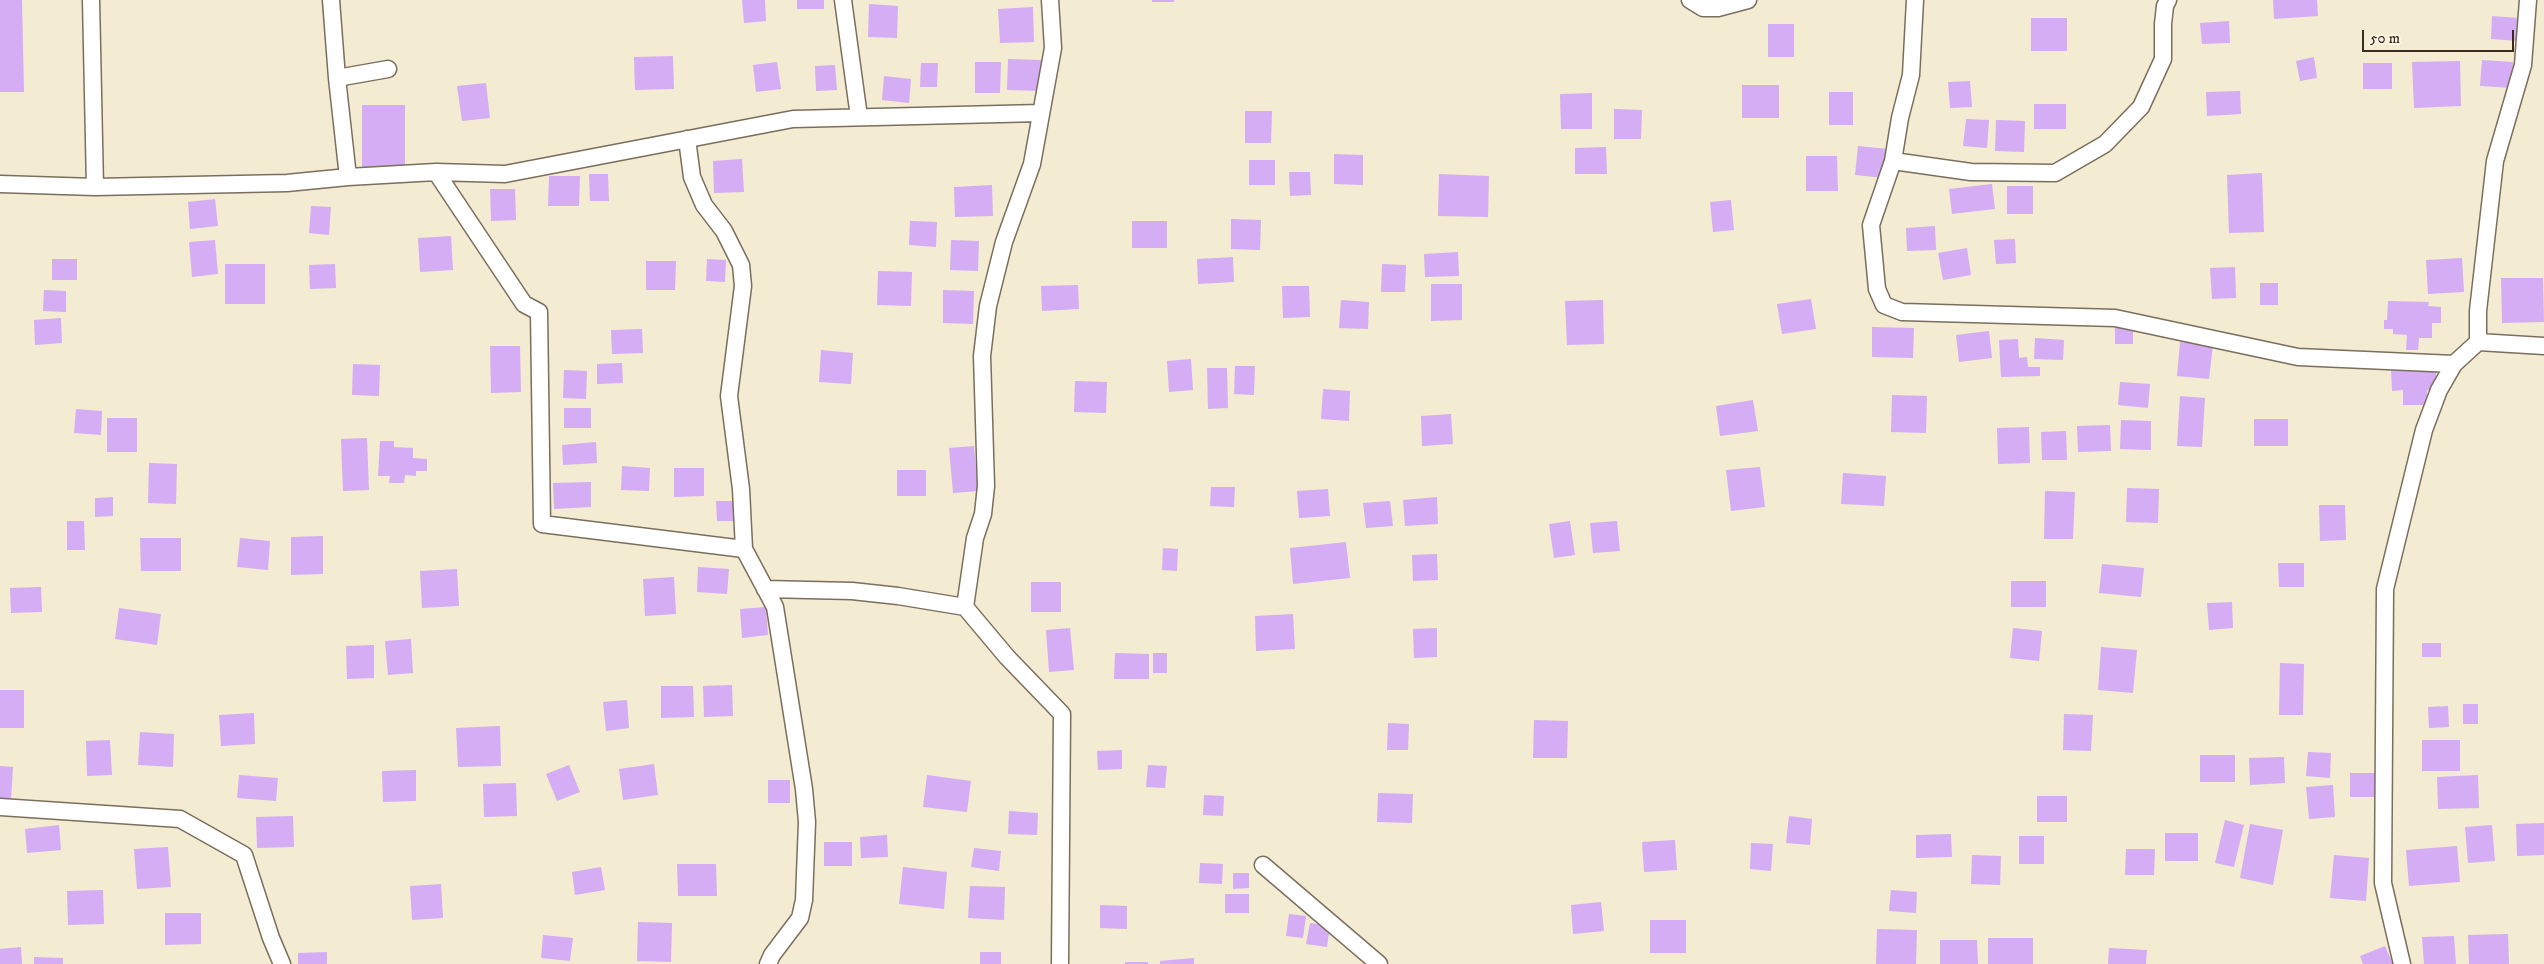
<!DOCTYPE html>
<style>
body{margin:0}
#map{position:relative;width:2544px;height:964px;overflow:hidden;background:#f3ebd2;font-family:"IM FELL DW Pica",serif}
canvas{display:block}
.scale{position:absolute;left:2362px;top:30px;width:152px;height:22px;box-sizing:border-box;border:2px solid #3b2a1e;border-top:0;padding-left:6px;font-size:15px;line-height:18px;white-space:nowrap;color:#3b2a1e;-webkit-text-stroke:4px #fcf5e5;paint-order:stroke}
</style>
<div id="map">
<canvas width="2544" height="964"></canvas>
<div class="scale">50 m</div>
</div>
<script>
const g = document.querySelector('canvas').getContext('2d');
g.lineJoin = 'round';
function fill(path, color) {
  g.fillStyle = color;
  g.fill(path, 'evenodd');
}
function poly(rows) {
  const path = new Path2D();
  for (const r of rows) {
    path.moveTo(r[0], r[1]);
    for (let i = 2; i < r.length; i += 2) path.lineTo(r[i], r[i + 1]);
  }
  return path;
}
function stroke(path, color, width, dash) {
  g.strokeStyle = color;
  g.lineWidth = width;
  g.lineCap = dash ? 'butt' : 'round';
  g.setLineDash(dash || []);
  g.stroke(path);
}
const building = poly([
 [0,0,22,0,24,92,0,92],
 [742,0,765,0,766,21,744,23],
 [797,0,824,0,824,9,797,9],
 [1152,0,1174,0,1174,2,1152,2],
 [2273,0,2317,0,2318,16,2274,19],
 [869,4,898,6,897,38,868,37],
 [1033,7,1034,42,1000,43,998,9],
 [2492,16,2519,18,2518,41,2491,39],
 [2031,18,2067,18,2067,51,2031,51],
 [2229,21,2230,43,2202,44,2200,23],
 [1768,24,1794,24,1794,57,1768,57],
 [673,56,674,89,635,90,634,57],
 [2314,57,2317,78,2300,81,2296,61],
 [1008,59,1042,60,1041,91,1007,90],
 [2482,60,2513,62,2512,88,2480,86],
 [2460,61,2461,106,2414,108,2412,62],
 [777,62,781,89,756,92,753,65],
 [975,62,1001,62,1000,93,975,93],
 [921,63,938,63,937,87,920,87],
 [2363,63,2392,63,2392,89,2363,89],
 [835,65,837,90,816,91,815,66],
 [884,76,911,79,909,103,882,100],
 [1970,81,1972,107,1950,108,1948,82],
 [486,83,490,118,462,121,457,86],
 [1742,85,1779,85,1779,118,1742,118],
 [2240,91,2241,114,2207,116,2206,92],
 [1829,92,1853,92,1853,125,1829,125],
 [1592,93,1592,129,1561,129,1560,94],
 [2034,104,2066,104,2066,129,2034,129],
 [362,105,405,105,405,168,362,167],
 [1614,109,1642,110,1641,139,1614,139],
 [1245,111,1272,111,1271,143,1245,143],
 [1966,119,1989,120,1987,148,1963,146],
 [1996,120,2025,121,2024,152,1995,151],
 [1858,146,1888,149,1885,178,1855,175],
 [1606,147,1607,174,1575,174,1575,148],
 [1334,154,1363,155,1363,185,1334,184],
 [1806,156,1837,156,1838,191,1806,191],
 [742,159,744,192,714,193,713,161],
 [1249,160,1275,160,1275,185,1249,185],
 [1289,172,1310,172,1311,195,1290,196],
 [2262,173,2264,232,2229,233,2227,175],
 [589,174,608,174,609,201,590,201],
 [1439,174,1489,176,1488,217,1438,216],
 [549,176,580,176,579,206,548,206],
 [1992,184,1995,209,1952,214,1949,189],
 [992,185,993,216,955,217,954,187],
 [2007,186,2033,186,2033,214,2007,214],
 [490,189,515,189,516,220,491,221],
 [215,199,218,226,190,229,188,202],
 [1731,200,1734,230,1713,232,1710,202],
 [311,206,331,207,329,235,309,233],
 [1231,219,1261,220,1260,250,1231,249],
 [910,221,937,222,936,247,909,245],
 [1132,221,1167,221,1167,248,1132,248],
 [1935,226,1936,250,1907,251,1906,228],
 [451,236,453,270,420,272,418,238],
 [2015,239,2016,263,1996,264,1994,240],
 [215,240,218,274,192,277,189,242],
 [951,240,979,241,978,271,950,270],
 [1967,248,1971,275,1943,280,1938,253],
 [1458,252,1459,276,1425,277,1424,254],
 [1233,257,1234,282,1198,284,1197,259],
 [2462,258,2464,292,2428,294,2426,260],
 [52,259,77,259,77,280,52,280],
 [707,259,726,260,725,282,706,281],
 [646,261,676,261,675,290,646,290],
 [225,264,265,264,265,304,225,304],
 [335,264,336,288,310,289,309,265],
 [1382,264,1406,265,1405,292,1381,292],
 [2235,267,2236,298,2212,299,2210,268],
 [878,271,912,272,911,306,877,305],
 [2501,278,2543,278,2544,322,2502,323],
 [2260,283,2278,283,2278,305,2260,305],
 [1431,284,1462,284,1462,320,1431,321],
 [1078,285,1079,309,1042,311,1041,286],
 [1282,286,1309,286,1310,317,1283,318],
 [44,290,66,291,66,312,43,311],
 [943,290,974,291,973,324,943,323],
 [1811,299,1816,329,1782,334,1777,304],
 [1341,300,1369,302,1368,329,1339,328],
 [1603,300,1604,344,1567,345,1565,301],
 [2388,301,2429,302,2428,306,2441,307,2441,323,2432,323,2432,338,2419,338,2418,350,2406,350,2407,335,2393,334,2393,329,2384,329,2384,320,2387,320],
 [61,318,62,343,35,345,34,320],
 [2115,326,2133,326,2133,344,2115,344],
 [1872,327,1914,328,1913,358,1872,357],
 [642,329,643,353,612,354,611,330],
 [1989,331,1992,358,1959,362,1956,335],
 [2035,338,2064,340,2063,360,2034,359],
 [2018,339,2019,358,2027,357,2028,367,2040,367,2040,376,2001,377,1999,340],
 [2180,342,2213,345,2209,379,2177,376],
 [490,346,520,346,521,392,491,393],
 [821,350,853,353,851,384,819,382],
 [1191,359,1193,390,1169,392,1167,361],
 [622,363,623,383,597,384,597,364],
 [353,364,380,365,379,396,352,395],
 [1235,366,1255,366,1254,395,1234,394],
 [1207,368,1227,368,1228,408,1208,409],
 [564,370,587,371,586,399,563,398],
 [2391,370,2436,370,2437,390,2427,390,2427,405,2403,405,2403,390,2392,391],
 [1075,381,1107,382,1106,413,1074,412],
 [2120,382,2150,384,2148,408,2118,405],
 [1323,389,1350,391,1349,421,1321,419],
 [1892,395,1927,396,1926,433,1891,432],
 [2180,396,2205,398,2202,447,2177,446],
 [1753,400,1758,431,1720,436,1716,406],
 [564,408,591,408,591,428,564,428],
 [76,409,102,411,101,435,74,433],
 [1451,414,1453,444,1422,446,1421,416],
 [107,418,137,418,137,452,107,452],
 [2254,419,2288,419,2288,446,2254,446],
 [2121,420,2151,421,2151,450,2120,449],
 [2110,425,2111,451,2078,452,2077,426],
 [2029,427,2030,463,1998,464,1997,428],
 [2066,431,2067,460,2042,460,2041,432],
 [367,438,369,490,343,491,341,439],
 [380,441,394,441,394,447,413,448,413,458,427,459,427,471,416,471,416,476,405,475,404,483,389,483,390,476,378,476],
 [596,442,597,463,563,465,562,445],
 [974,446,978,491,953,493,949,448],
 [149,463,177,464,176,504,148,503],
 [622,466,650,468,649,491,621,490],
 [1760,467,1765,507,1731,511,1726,470],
 [674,468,704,468,704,496,674,497],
 [897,470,926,470,926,496,897,496],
 [1843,473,1886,476,1884,506,1841,504],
 [591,482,591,507,554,509,553,483],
 [1211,487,1235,487,1234,507,1210,506],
 [2127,488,2159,489,2158,523,2126,522],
 [1328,489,1330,516,1299,518,1297,491],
 [2045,491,2075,492,2073,539,2044,539],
 [113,497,113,516,95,517,95,498],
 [1437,497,1438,524,1405,526,1403,500],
 [716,501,737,501,737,521,717,521],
 [1390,501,1393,526,1366,528,1363,503],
 [2319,505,2345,505,2346,540,2320,541],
 [67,521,84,521,85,550,67,550],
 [1570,521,1575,555,1554,558,1549,524],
 [1617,521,1620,551,1593,553,1590,523],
 [323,536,323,574,291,575,291,537],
 [140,538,181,538,181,571,141,571],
 [240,538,270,541,268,570,237,567],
 [1346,542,1350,578,1293,584,1290,548],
 [1163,548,1178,549,1177,571,1162,570],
 [1437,554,1438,580,1413,581,1412,555],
 [2278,563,2304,563,2304,587,2279,587],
 [2102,564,2144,568,2141,597,2099,593],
 [698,567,729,569,727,594,697,592],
 [457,569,459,606,422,608,420,571],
 [674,577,676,614,645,616,643,579],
 [2011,581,2046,581,2046,607,2011,607],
 [1031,582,1061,582,1061,612,1031,612],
 [41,587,42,612,11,613,10,588],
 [2232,602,2233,628,2209,630,2207,603],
 [766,607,768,635,742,638,740,609],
 [119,608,161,614,157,645,115,639],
 [1293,614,1295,649,1256,651,1255,616],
 [1070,628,1074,670,1049,672,1046,630],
 [1437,628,1437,657,1414,658,1413,629],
 [2013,628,2042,631,2039,661,2010,658],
 [411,639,413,673,388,675,385,641],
 [2422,643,2441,643,2441,657,2422,657],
 [374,645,374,678,347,679,346,646],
 [2101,647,2137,650,2133,693,2098,690],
 [1115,653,1149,654,1149,679,1114,679],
 [1153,653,1167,653,1167,673,1153,673],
 [2280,663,2304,664,2303,715,2279,715],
 [732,685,733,716,704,717,703,686],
 [661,686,693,686,694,717,661,718],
 [0,690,24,690,24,728,0,728],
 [627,700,629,728,606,731,603,702],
 [2463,704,2478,704,2478,724,2463,724],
 [2448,706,2449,727,2429,728,2428,707],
 [254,713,255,744,221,746,219,715],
 [2064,714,2093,715,2091,751,2063,750],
 [1534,720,1568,721,1567,758,1533,758],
 [1388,723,1409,724,1408,750,1387,750],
 [500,726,501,766,458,767,456,728],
 [140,732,174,734,173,767,138,765],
 [110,740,112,775,87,776,86,741],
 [2422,740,2460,740,2460,771,2422,771],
 [1122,750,1122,769,1098,770,1097,751],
 [2308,752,2331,753,2330,778,2306,776],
 [2200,755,2235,755,2235,782,2200,782],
 [2284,757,2285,783,2250,785,2249,758],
 [654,764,658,795,623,800,619,769],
 [569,765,580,792,557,801,546,774],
 [1148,765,1167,766,1165,788,1146,787],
 [0,766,13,767,11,800,0,800],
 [416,770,416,801,383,802,382,771],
 [2350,773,2377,773,2377,797,2350,797],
 [239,775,278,778,276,801,237,798],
 [927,775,971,781,967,812,923,807],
 [2478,775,2479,808,2438,809,2437,777],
 [768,780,790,780,790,803,768,803],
 [516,783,517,816,484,817,483,784],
 [2333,785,2335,817,2309,819,2306,787],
 [1378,793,1413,794,1412,823,1377,822],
 [1204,795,1224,796,1223,816,1203,815],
 [2037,796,2067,796,2067,822,2037,822],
 [1009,811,1038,813,1037,835,1008,834],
 [293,816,294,847,257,848,256,817],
 [1789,816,1812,819,1810,845,1786,843],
 [2225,820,2244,825,2234,867,2215,863],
 [2544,823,2544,855,2517,856,2516,824],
 [2250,824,2283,830,2273,885,2240,878],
 [59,825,61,850,27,853,25,829],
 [2492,825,2495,861,2468,863,2465,827],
 [2165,833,2198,833,2198,861,2165,861],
 [1951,834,1952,857,1916,858,1916,835],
 [887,835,888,857,861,858,860,837],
 [2019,836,2044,836,2044,864,2019,864],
 [1675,840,1677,870,1644,872,1642,842],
 [824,842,852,842,852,866,824,866],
 [1751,843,1773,844,1771,871,1750,869],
 [2457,846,2460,882,2409,886,2406,850],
 [168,847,171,887,137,889,134,849],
 [974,848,1001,851,999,871,971,867],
 [2126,849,2155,849,2154,875,2125,875],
 [1972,855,2001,856,2000,885,1971,884],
 [2334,855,2369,858,2366,901,2330,898],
 [1200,863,1223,864,1222,884,1199,883],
 [677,864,716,864,717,896,678,896],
 [601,867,605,890,575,895,572,872],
 [903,867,947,872,944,909,899,904],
 [1233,873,1249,873,1249,888,1233,889],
 [441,884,443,918,412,920,410,886],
 [970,886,1005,887,1004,920,968,918],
 [103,890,104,924,68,925,67,891],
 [1891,890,1917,892,1916,913,1889,911],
 [1225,894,1249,894,1249,913,1225,913],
 [1601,902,1604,931,1573,934,1571,905],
 [1100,905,1127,906,1127,929,1100,928],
 [165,913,201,913,201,944,165,945],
 [1289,914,1306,916,1303,938,1286,936],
 [1650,920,1686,920,1686,953,1650,953],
 [638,922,672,923,671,962,637,961],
 [1310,923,1330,926,1327,947,1306,944],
 [1877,929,1917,930,1916,964,1876,964],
 [2508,934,2509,964,2469,964,2468,935],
 [543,935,573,938,570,961,541,958],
 [2454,936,2456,964,2424,964,2422,937],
 [1988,938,2033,938,2033,964,1988,964],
 [1940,940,1977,940,1978,964,1940,964],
 [2385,946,2393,964,2363,964,2360,956],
 [21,947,22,964,0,964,0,949],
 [2109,948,2147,950,2146,964,2108,964],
 [327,952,327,964,298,964,298,953],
 [980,952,1001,952,1001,964,980,964],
 [34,957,63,958,63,964,34,964],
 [1194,958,1194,964,1160,964,1160,961],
 [1125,962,1148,962,1148,964,1125,964]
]);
const minor = poly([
 [91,0,95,187],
 [331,0,337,78],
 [843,0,859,117],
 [1050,0,1053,48,1032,164,1004,242,988,306,982,356,986,486,983,514,975,538,965,607,1007,657,1062,714,1060,964],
 [1690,0,1703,8,1718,8,1748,0],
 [1915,0,1911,75,1900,118,1893,161,1971,172,2055,173,2105,144,2141,107,2163,59,2163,24,2165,6,2168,0],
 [388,69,337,78,348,177,436,172,524,304,539,312,542,524,744,549,775,607,804,789,807,822,804,900,800,918,772,955,768,964],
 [687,139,692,177,704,205,724,231,741,265,743,286,729,396,741,489,744,549],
 [1893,161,1871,225,1877,289,1884,305,1902,312,2115,318,2298,357,2454,364],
 [436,172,505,174,793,119,1041,113],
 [0,184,95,187,287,183,348,177],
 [2478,342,2478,311,2495,161,2523,65,2528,0],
 [765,589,852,591,898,596,965,607],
 [0,807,180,819,244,855,271,938,282,964],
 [1263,865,1379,964],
 [2402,964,2383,883,2385,589,2424,430,2439,390,2454,364,2478,342,2544,346]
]);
fill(building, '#d4adf4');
stroke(minor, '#7b6e5d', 19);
stroke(minor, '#fff', 16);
</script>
